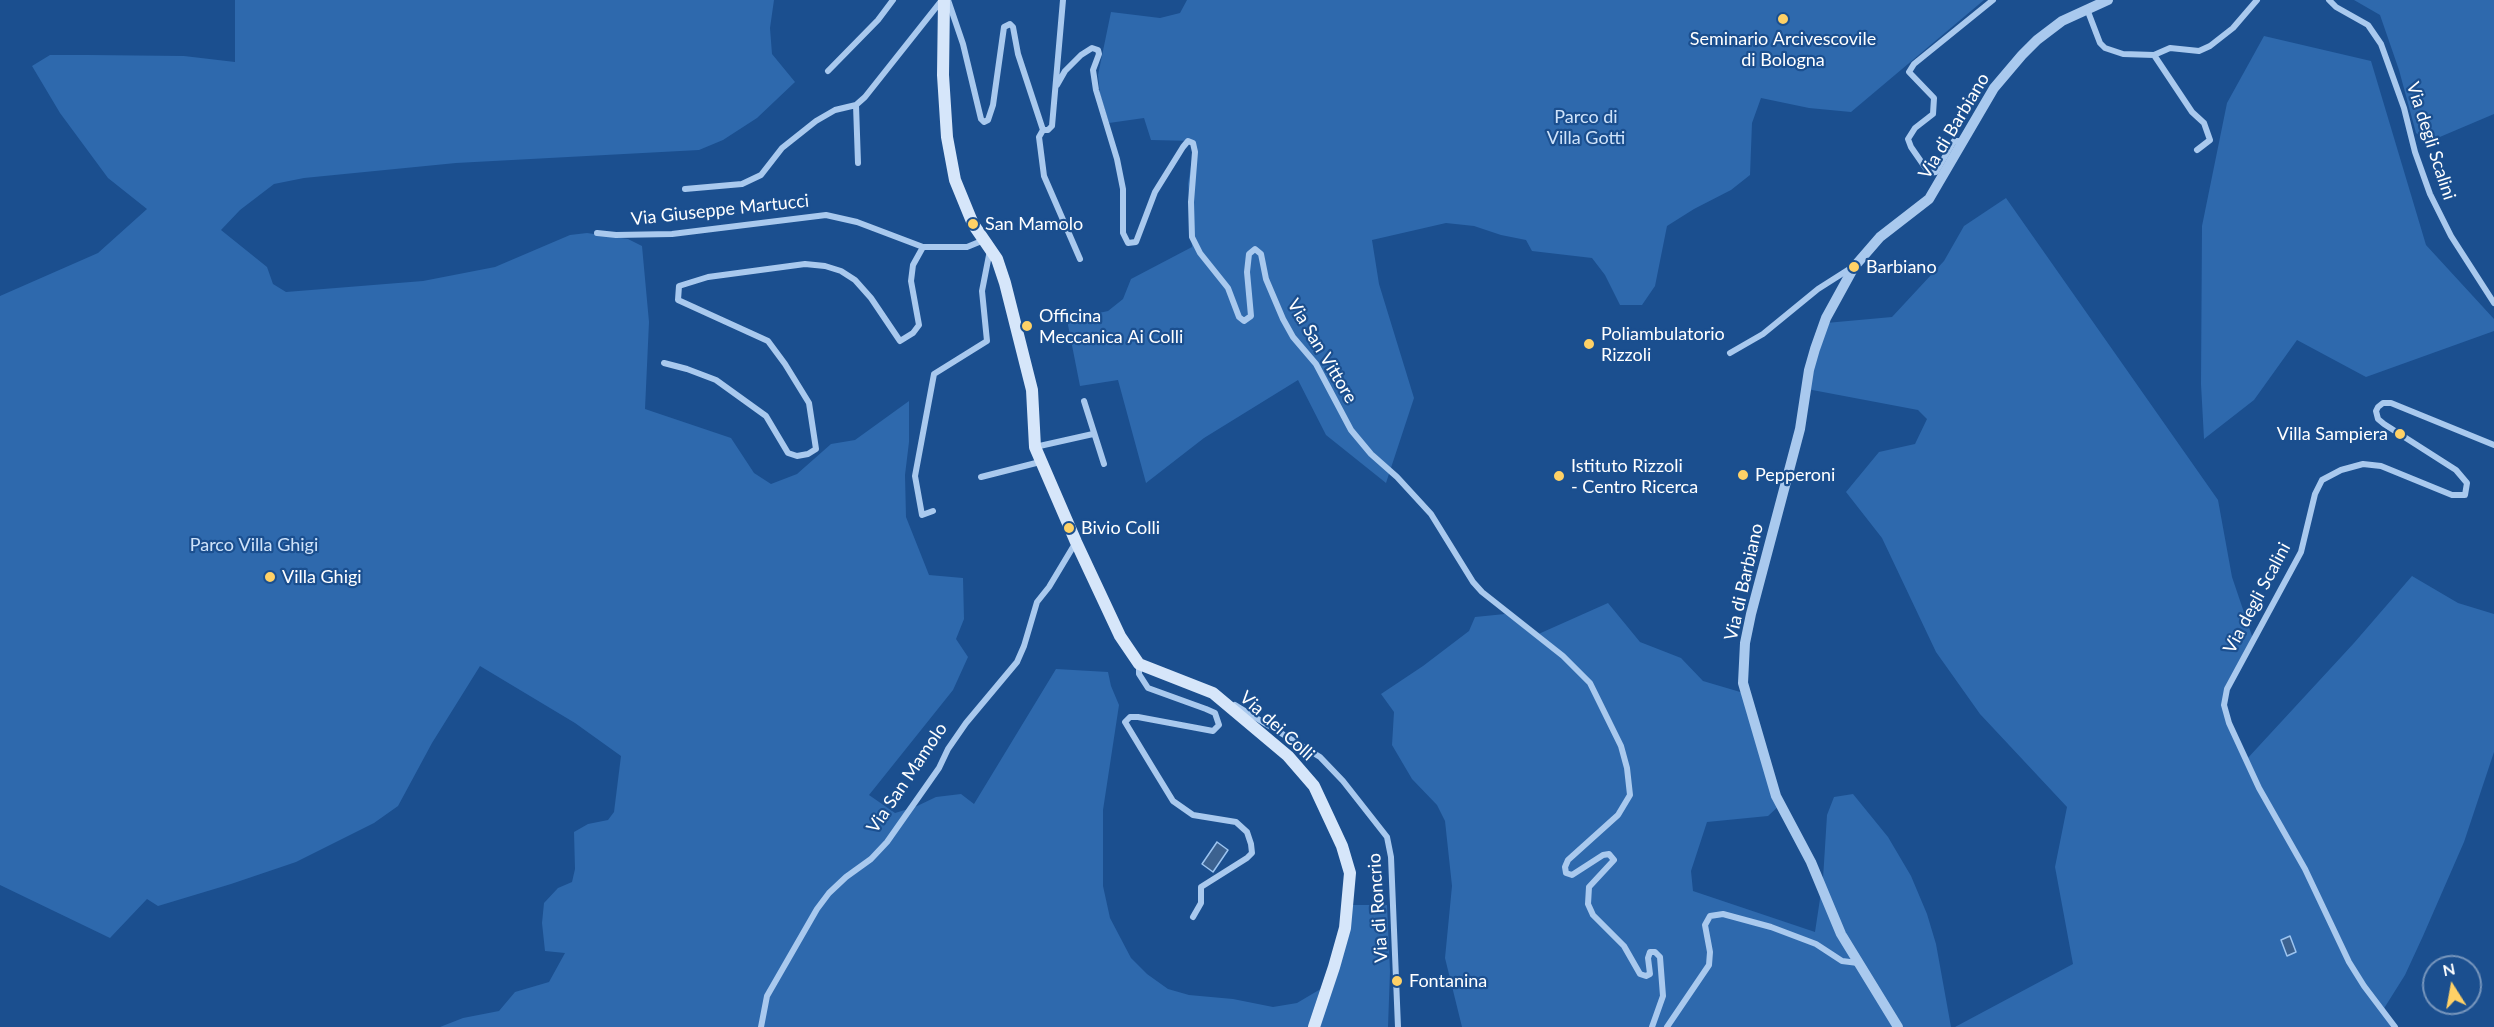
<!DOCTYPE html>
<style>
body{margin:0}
#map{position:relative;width:2494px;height:1027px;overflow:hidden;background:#1b4f8f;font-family:Lato,sans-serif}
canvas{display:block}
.north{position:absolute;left:2422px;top:955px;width:60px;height:60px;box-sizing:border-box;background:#1b4f8f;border:2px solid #7695bc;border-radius:50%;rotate:349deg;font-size:16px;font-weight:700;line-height:24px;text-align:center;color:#fff}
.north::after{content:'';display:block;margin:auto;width:21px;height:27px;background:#ffd166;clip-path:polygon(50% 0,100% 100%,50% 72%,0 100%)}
</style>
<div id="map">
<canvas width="2494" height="1027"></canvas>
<div class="north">N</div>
</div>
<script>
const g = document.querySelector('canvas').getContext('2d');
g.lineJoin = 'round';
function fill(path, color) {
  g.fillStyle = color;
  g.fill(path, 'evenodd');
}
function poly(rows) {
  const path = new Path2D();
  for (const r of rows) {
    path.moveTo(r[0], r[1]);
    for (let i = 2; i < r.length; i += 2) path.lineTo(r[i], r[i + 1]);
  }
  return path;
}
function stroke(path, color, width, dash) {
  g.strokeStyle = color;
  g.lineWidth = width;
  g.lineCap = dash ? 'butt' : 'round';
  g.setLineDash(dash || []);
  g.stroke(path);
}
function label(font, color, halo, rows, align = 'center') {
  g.font = font + ' Lato,sans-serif';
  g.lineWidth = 4.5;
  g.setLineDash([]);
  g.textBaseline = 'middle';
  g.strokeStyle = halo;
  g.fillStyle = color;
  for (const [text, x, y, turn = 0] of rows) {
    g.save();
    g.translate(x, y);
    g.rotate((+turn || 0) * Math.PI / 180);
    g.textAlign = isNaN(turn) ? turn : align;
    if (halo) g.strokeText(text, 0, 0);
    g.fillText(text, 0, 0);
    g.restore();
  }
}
const green = poly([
 [235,0,774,0,770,28,772,54,795,82,757,118,723,140,699,150,456,163,304,178,274,184,240,210,221,230,267,267,273,284,286,292,423,281,495,267,570,235,587,233,628,239,642,246,649,322,645,409,731,438,754,473,771,484,797,474,831,444,855,440,909,401,909,442,905,475,906,517,929,575,963,578,964,619,956,639,968,657,953,690,869,795,895,813,915,807,936,797,961,794,974,804,1056,669,1108,672,1111,686,1119,705,1103,810,1103,886,1110,918,1131,958,1147,974,1168,989,1189,995,1233,999,1273,1007,1297,1003,1324,987,1348,905,1387,905,1390,971,1388,1027,440,1027,463,1018,499,1011,515,992,549,982,565,953,545,951,542,923,544,903,558,888,572,882,575,869,574,832,588,824,608,820,614,812,621,756,575,723,480,666,432,743,398,806,374,823,296,862,231,884,158,906,147,899,110,938,0,885,0,296,98,253,147,209,108,178,60,113,32,66,50,55,89,55,184,56,235,62],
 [1187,0,1984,0,1851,112,1809,108,1761,98,1752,123,1750,175,1731,190,1694,209,1667,226,1655,286,1642,305,1620,305,1605,275,1592,258,1532,251,1526,240,1501,235,1474,226,1446,223,1372,240,1379,284,1414,398,1386,483,1326,435,1298,380,1204,438,1146,483,1118,380,1080,386,1067,320,1108,311,1123,299,1131,279,1192,247,1188,184,1195,141,1151,140,1144,118,1109,123,1100,94,1098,75,1111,12,1160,18,1180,13],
 [2354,0,2494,0,2494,114,2428,142,2416,133,2399,70,2380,15],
 [2264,36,2371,61,2426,245,2494,319,2494,331,2366,377,2297,340,2254,400,2204,439,2201,384,2202,226,2227,103],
 [2006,198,2218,500,2232,577,2253,639,2225,690,2228,719,2246,760,2354,643,2412,576,2458,603,2494,614,2494,752,2464,842,2423,936,2405,975,2383,1010,2395,1027,1955,1027,2073,964,2055,867,2067,807,1980,714,1936,652,1882,538,1846,492,1879,452,1915,444,1927,419,1918,410,1807,389,1826,323,1892,317,1944,261,1964,226],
 [1608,603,1640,642,1681,658,1703,681,1747,694,1781,804,1768,816,1707,822,1691,871,1693,891,1815,932,1823,879,1827,815,1834,797,1853,794,1888,837,1911,876,1927,914,1936,944,1951,1027,1462,1027,1445,958,1452,886,1445,821,1437,805,1412,779,1392,745,1394,712,1381,694,1423,666,1469,631,1475,617,1505,614,1534,636]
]);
const water = poly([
 [1217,842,1228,850,1213,872,1202,864,1217,842],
 [2290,936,2296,952,2287,956,2281,940,2290,936]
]);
const minor = poly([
 [948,0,963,44,981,119,984,122,988,120,993,105,1004,27,1010,24,1013,27,1018,54,1043,130,1048,130,1052,126,1063,0],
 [2329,0,2336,7,2368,25,2381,44,2404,108,2415,152,2430,194,2451,236,2494,303],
 [2087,9,2100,43,2105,48,2123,54,2154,55,2192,112,2204,123,2210,140,2197,150],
 [2154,55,2170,48,2199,51,2210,46,2233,28,2257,0],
 [828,71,878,20,893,0],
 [1057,85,1065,71,1081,55,1092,48,1098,50,1099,54,1093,70,1096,90,1117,159,1123,189,1123,233,1128,243,1136,242,1155,192,1183,147,1188,141,1193,143,1195,152,1191,202,1192,237,1200,253,1228,288,1239,317,1244,321,1251,316,1247,272,1249,254,1255,249,1261,254,1266,279,1283,319,1293,337,1316,364,1351,430,1371,454,1397,477,1431,514,1473,582,1482,592,1563,656,1590,683,1621,746,1627,768,1630,795,1618,815,1568,860,1565,867,1566,873,1572,875,1603,855,1609,854,1614,860,1589,887,1588,904,1593,915,1624,946,1640,974,1646,976,1650,974,1648,958,1650,952,1655,952,1660,957,1663,996,1652,1027],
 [856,105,858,163],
 [1043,130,1039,137,1044,176,1080,259],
 [1964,141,1954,141,1936,172,1929,173,1911,147,1908,139,1915,128,1933,114,1934,98,1909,72,1914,64,1993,0],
 [685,189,742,184,761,175,782,148,816,121,835,110,856,105,865,97,942,0],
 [597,233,616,235,672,234,826,215,857,222,923,247,967,247,984,240],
 [1730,353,1763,334,1818,289,1851,268],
 [664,363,687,369,716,380,766,416,788,453,797,456,808,454,816,449,809,403,785,364,768,341,678,300,679,286,708,277,805,264,825,266,841,271,855,280,871,298,900,341,913,333,919,325,911,281,913,265,923,247],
 [1084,401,1104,464],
 [1035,447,1093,434],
 [981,477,1040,462],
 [933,511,922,515,915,476,934,374,987,341,982,291,990,250],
 [1139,664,1139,674,1148,688,1206,709,1215,713,1219,725,1213,731,1138,717,1130,717,1125,722,1151,765,1173,801,1193,815,1236,822,1247,832,1251,844,1252,853,1247,858,1201,887,1201,903,1193,917],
 [1235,705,1320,757,1343,781,1387,837,1391,857,1398,1027],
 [761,1027,767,996,817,909,829,893,846,877,871,859,887,842,939,768,948,749,966,723,1017,662,1024,646,1037,602,1049,587,1076,542],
 [1667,1027,1709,965,1710,952,1705,925,1710,916,1723,914,1771,927,1816,944,1842,961,1858,963],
 [2395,1027,2364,986,2349,962,2305,869,2259,788,2229,723,2224,705,2227,689,2301,552,2315,494,2322,480,2341,470,2363,464,2381,466,2452,495,2465,495,2467,483,2456,470,2384,424,2378,419,2376,411,2378,407,2383,403,2391,403,2494,445]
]);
const tertiary = poly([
 [1898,1027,1841,934,1811,862,1776,796,1743,683,1745,643,1751,614,1800,429,1809,370,1815,349,1826,318,1854,267,1880,237,1929,199,1994,88,2022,55,2037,40,2062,21,2108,0]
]);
const secondary = poly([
 [944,0,943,75,947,137,955,180,973,224,997,259,1005,283,1032,390,1035,447,1076,542,1120,636,1139,664,1213,693,1288,756,1314,786,1342,846,1350,873,1345,928,1334,967,1314,1027]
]);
const markers = [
 [1783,19,6,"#ffd166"],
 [973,224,6,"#ffd166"],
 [1854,267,6,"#ffd166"],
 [1027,326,6,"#ffd166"],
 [1589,344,6,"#ffd166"],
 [2400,434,6,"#ffd166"],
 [1743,475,6,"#ffd166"],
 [1559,476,6,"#ffd166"],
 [1069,528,6,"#ffd166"],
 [270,577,6,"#ffd166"],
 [1397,981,6,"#ffd166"]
];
const poiNames = [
 ["Seminario Arcivescovile",1783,39,"center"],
 ["di Bologna",1783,60,"center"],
 ["San Mamolo",985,224],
 ["Barbiano",1866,267],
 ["Officina",1039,316],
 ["Meccanica Ai Colli",1039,337],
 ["Poliambulatorio",1601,334],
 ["Rizzoli",1601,355],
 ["Villa Sampiera",2388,434,"right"],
 ["Istituto Rizzoli",1571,466],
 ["- Centro Ricerca",1571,487],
 ["Pepperoni",1755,475],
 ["Bivio Colli",1081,528],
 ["Villa Ghigi",282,577],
 ["Fontanina",1409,981]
];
const parkNames = [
 ["Parco di",1586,117],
 ["Villa Gotti",1586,138],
 ["Parco Villa Ghigi",254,545]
];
const streetNames = [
 ["Via di Barbiano",1954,126,-59],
 ["Via degli Scalini",2431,141,72],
 ["Via Giuseppe Martucci",720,210,-6],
 ["Via San Vittore",1322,351,59],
 ["Via di Barbiano",1744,582,-77],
 ["Via degli Scalini",2257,598,-62],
 ["Via dei Colli",1277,726,42],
 ["Via San Mamolo",907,778,-56],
 ["Via di Roncrio",1378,908,-94]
];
fill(green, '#2e69ad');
fill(water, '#3c6290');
stroke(water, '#9cc4f0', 1.5);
stroke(minor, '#a9c9ee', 6);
stroke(tertiary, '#a9c9ee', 10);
stroke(secondary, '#d6e6fa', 12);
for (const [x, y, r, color] of markers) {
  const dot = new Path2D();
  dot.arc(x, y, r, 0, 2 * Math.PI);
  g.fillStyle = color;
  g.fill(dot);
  stroke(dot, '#1b4f8f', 2);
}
label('18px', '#fff', '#1b4f8f', poiNames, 'left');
label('18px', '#cfe3fa', '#1b4f8f', parkNames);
label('18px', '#fff', '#1b4f8f', streetNames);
</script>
